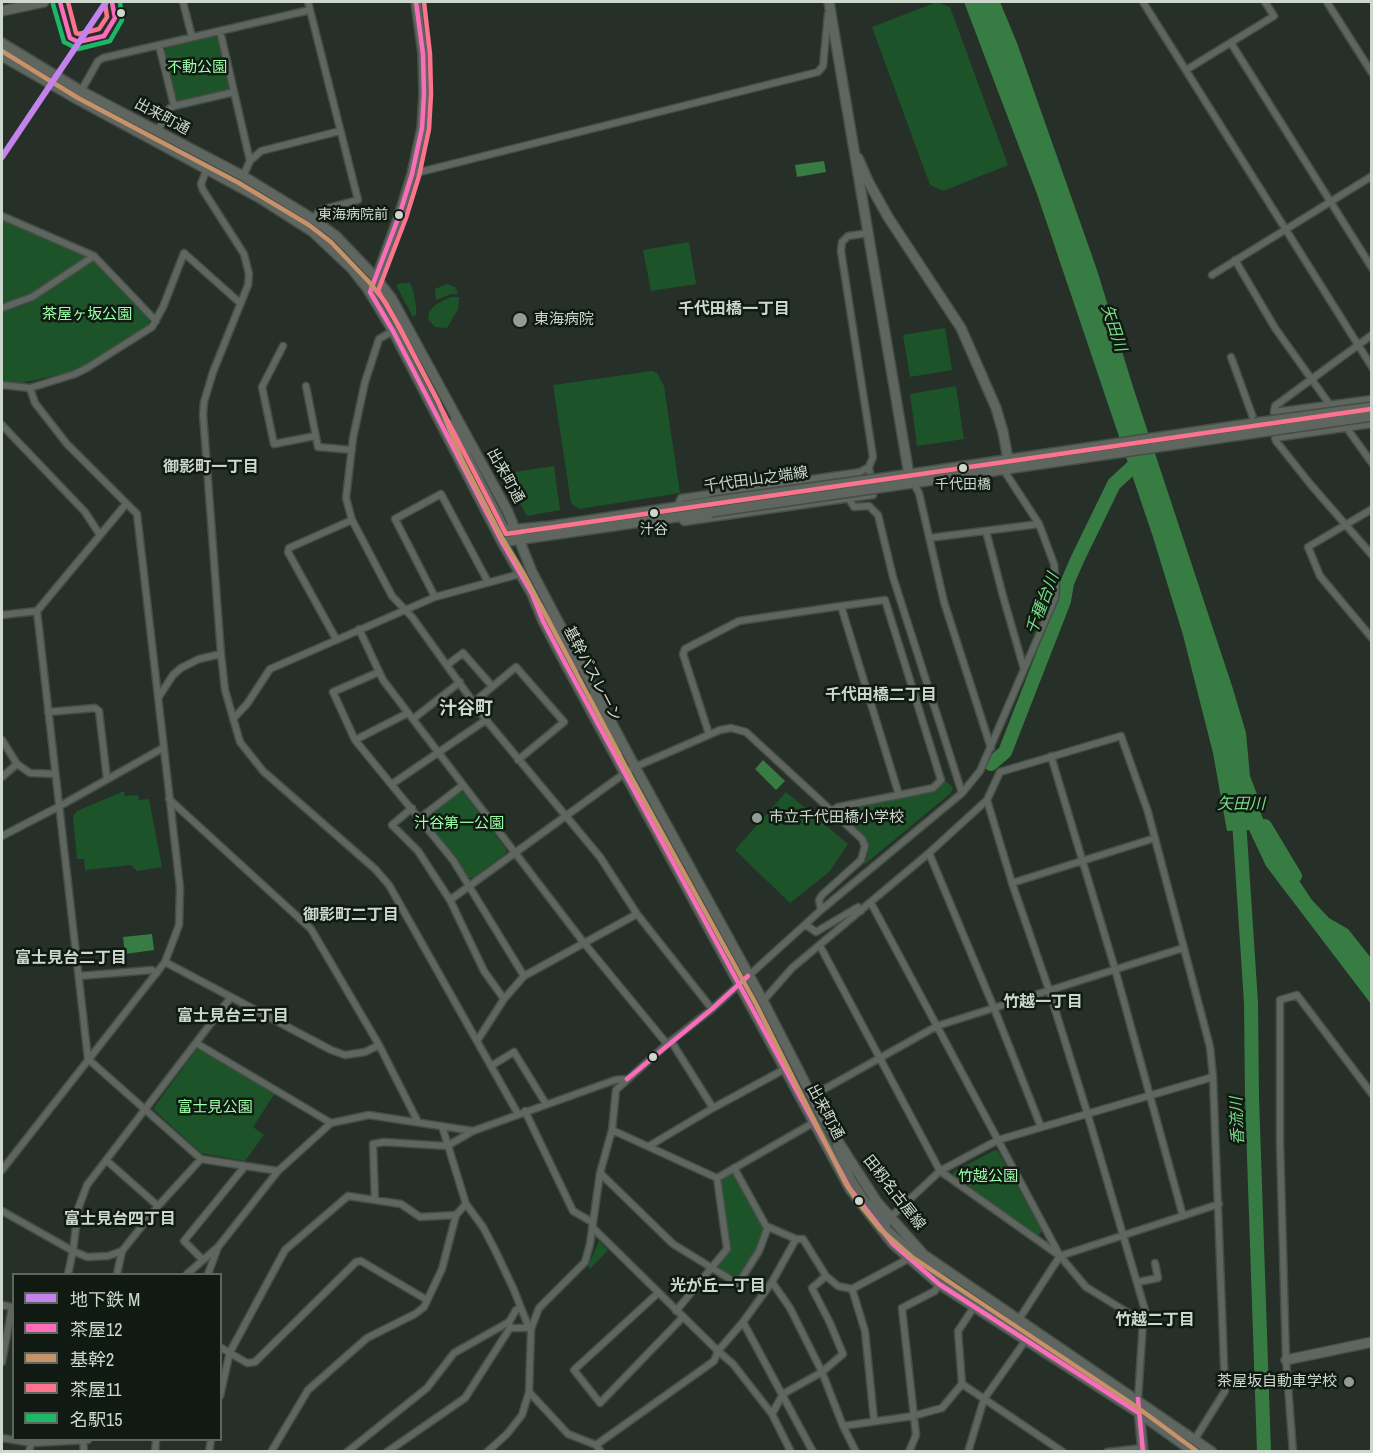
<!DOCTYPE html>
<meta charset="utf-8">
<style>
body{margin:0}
#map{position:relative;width:1373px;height:1453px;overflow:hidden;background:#263028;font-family:"Archivo Narrow","Noto Sans JP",sans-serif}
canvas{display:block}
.frame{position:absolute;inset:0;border:3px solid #cdd8cd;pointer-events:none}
.legend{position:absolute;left:12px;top:1273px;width:210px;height:168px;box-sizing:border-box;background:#111a12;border:2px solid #5c665d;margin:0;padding:8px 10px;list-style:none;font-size:18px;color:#cdd8cd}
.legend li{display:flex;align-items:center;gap:12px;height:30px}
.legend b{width:30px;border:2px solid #5c665d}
</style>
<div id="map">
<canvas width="1373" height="1453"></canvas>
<div class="frame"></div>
<ul class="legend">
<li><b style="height:8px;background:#c482ed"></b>地下鉄 M</li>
<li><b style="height:8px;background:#fb6dba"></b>茶屋12</li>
<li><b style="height:8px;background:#c7916a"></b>基幹2</li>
<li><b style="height:8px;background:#fc738d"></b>茶屋11</li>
<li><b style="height:8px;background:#1ab867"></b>名駅15</li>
</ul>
</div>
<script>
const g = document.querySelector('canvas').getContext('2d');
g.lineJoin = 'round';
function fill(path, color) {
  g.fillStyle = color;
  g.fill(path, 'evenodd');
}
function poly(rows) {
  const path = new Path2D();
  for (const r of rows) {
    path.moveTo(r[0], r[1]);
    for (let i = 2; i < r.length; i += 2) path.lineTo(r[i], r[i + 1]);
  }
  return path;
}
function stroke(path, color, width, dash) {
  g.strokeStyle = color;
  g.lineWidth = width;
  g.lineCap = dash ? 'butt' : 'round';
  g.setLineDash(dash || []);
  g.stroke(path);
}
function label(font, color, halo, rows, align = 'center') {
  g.font = font + ' "Archivo Narrow","Noto Sans JP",sans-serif';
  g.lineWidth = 5;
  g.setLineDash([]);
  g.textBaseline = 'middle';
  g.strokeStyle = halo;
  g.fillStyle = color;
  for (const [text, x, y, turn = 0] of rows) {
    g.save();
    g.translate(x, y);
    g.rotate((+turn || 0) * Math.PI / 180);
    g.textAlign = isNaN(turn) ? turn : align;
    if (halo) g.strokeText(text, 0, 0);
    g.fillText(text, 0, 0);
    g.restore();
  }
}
const green = poly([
 [937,2,950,7,1008,165,943,191,930,185,872,27],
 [213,36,218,38,229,86,227,90,178,101,176,99,164,51,166,48],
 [2,219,84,254,85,258,37,291,2,305],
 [689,242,696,284,651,291,643,250],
 [92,261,97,261,149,318,149,325,85,366,71,372,21,383,2,381,2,311,19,307,33,301],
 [401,283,410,283,413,290,416,306,416,315,413,317,396,285],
 [447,284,455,287,458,294,451,294,436,300,435,289],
 [451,297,459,297,458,309,447,328,435,327,428,319,429,312,435,305],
 [945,328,952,370,910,377,903,335],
 [652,371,657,373,664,386,680,493,579,509,571,503,553,385],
 [956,386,964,439,917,446,910,394],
 [554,466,560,510,527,516,520,503,515,472],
 [944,780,953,787,951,793,864,865,868,855,868,845,864,836,840,814,842,810,935,791],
 [124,791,125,796,138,795,139,800,149,799,162,867,137,871,131,865,85,870,84,859,77,859,73,816,77,811],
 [459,791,462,791,506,849,506,853,473,878,468,878,454,855,426,821,426,817],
 [786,792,848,844,829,872,790,903,735,850],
 [197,1049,275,1093,253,1127,264,1135,245,1161,201,1153,153,1109],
 [995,1150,998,1151,1042,1231,1039,1235,1036,1236,953,1177,953,1172],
 [732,1172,767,1225,757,1249,739,1279,735,1280,719,1269,719,1264,731,1250,720,1179],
 [599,1241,608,1250,590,1269,588,1266]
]);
const water = poly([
 [964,2,1000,2,1017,43,1097,270,1133,387,1233,689,1246,733,1250,776,1263,810,1261,814,1275,845,1312,900,1329,918,1348,929,1371,958,1371,1004,1266,866,1249,830,1227,831,1213,753,1183,635,1153,537,1037,194],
 [824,161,826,172,797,177,795,165],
 [763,760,785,781,776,790,755,769],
 [152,934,154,950,125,954,123,937]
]);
const river = poly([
 [991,764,1005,752,1064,601,1067,583,1078,558,1114,484,1138,462],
 [1241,815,1239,820,1251,1003,1252,1097,1264,1452],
 [1265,826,1295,876]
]);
const street = poly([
 [183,2,192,37],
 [308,2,358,200,320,210,313,219],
 [1143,2,1372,367],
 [1327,2,1372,73],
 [220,31,250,161],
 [1231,43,1372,268],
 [159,45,174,106],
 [1186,70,1274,16,1265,2],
 [81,91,98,61,103,58,310,10],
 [157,132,170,108,174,106,234,92],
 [412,174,818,72,823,66,828,14],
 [243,176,250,161,261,151,340,131],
 [2,216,94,256,156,321],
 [1235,260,1275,328,1330,405],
 [1212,275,1372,176],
 [2,308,32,297,94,256],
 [393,331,379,339,365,382,353,438,346,498,352,520,392,596,412,617,486,720,600,857,637,914,712,1009],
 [1372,335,1275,406,1274,412,1276,441,1311,485,1372,555],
 [283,346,262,387,274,444,315,436],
 [1231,357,1255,423],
 [2,385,30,388,75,374,87,368,152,327,163,307,184,253,240,303],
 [306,386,318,447,352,450],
 [1274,412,1372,399],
 [454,420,469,457,507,531],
 [2,425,85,512,100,535],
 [1346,427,1372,463],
 [1275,438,1372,424],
 [913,482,919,493,944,602,991,748],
 [849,499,854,507,869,506,878,515,893,577,962,793],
 [126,504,37,611,88,1059,201,1159,278,1171],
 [677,507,681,498,860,472,869,467,873,457,841,251,842,242,848,236,869,233],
 [1372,509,1308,547,1320,576,1372,638],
 [678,516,684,522,873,495,869,467],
 [986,531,1003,596,1024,669],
 [929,538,1039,524],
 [435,597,395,519,441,494,488,582],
 [540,605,578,668],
 [2,615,37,611],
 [359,629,383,680,584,943,667,1044],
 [336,639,288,552,289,548,352,520],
 [221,654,225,690,240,742,263,771,375,869,389,885,518,1114],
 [447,665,463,653,492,686],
 [379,672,333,692,355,740,453,860,524,976],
 [593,695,619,754],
 [158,698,173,675,181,668,199,659,221,654,203,414,204,402,213,372,248,285,249,274,244,254,203,190,201,184,206,171],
 [474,702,516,667,564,722,518,760],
 [48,712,95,708,99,711,107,779],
 [233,719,247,704,270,669,435,597,520,574],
 [413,719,460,682],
 [709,734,683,654,685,649,739,621,841,606],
 [2,740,17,764,30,773,55,774],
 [355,740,408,713],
 [1051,756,1115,969,1183,1216],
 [2,777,17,764],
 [392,784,486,720],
 [169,799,311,929,379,1045,418,1122],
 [987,800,1012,883,1049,990,1087,1112,1145,1310,1143,1322,1138,1399],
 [412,808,392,825,418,851,450,900],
 [832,811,838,807,899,795,933,788,941,780,885,600,841,606,899,795],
 [420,818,463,785],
 [2,836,58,807,163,748],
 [929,853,994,1008,1041,1127],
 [1012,883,1155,838],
 [871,903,1059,1254],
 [806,925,816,932,858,907,861,911],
 [820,946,940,1171,1060,1256,1086,1287,1143,1322],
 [165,962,331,1050,345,1055,365,1052,379,1045],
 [79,976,152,970,157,973],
 [504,999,484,971,450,900,625,773,635,767,720,730,731,728,746,732,862,839,865,846,861,860,822,895,819,900,821,910],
 [763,1001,792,968,929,853,987,800,1000,772,1121,736,1148,812,1210,1047,1213,1077,1225,1391,1195,1439],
 [477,1041,504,999,524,976,637,914],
 [671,1041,713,1108],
 [196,1043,331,1123],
 [491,1066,514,1052,546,1104],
 [812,1096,937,1026,1183,948],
 [525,1111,573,1211,592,1222],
 [442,1126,466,1204,483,1227,496,1252,514,1290,521,1308,529,1328,510,1328,509,1322,516,1310,521,1308],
 [612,1130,717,1178,813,1123],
 [649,1146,713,1108,785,1069],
 [836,1146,853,1181,864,1198,887,1225],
 [106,1160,158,1206],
 [734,1168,766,1226,796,1239,803,1239,826,1276,838,1286,852,1289,908,1259,918,1248],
 [2,1170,165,962,179,925,180,888,137,514,67,444,35,403,30,388],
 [600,1173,673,1244,738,1284,759,1251,768,1227],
 [375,1200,373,1144,384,1142,447,1146,473,1131],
 [2,1211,73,1251,87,1257,108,1256,122,1251,158,1206,201,1159],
 [881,1223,930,1267,974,1302],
 [592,1227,718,1351,743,1322,772,1282,796,1239],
 [879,1228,940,1171,998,1140,1213,1077],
 [203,1260,184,1241,245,1166],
 [68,1274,73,1251,78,1209,87,1185,231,997],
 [117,1274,122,1251],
 [187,1274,218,1247],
 [208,1274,218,1247,278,1171,331,1123,369,1115,473,1131,615,1080,627,1079],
 [772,1282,790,1308,822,1372,843,1426,856,1452],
 [1138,1282,1158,1278,1155,1263],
 [852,1289,865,1331,874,1420],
 [658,1293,574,1370,600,1403,683,1317],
 [2,1305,12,1307,2,1362],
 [676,1311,727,1249,717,1178],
 [743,1322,813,1452],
 [1012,1330,1060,1256,1219,1204],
 [220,1347,247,1363,255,1362,356,1262,361,1261,427,1300],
 [962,1384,958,1331,974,1307],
 [529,1392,568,1434,596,1445,601,1452],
 [220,1396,230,1352,285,1250,348,1196,401,1204,420,1217,456,1215,466,1204],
 [772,1414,783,1394,822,1372,843,1354,830,1323,812,1288,826,1276],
 [843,1426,913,1416,942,1408,962,1384,1063,1452],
 [2,1438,32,1443,88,1440],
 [83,1440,84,1452],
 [596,1445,714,1361,718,1351,733,1364,772,1414,791,1452],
 [29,1452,32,1440],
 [155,1452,156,1440],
 [209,1452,211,1440],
 [271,1452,308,1390,367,1338,415,1314,424,1307,442,1269,456,1215],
 [347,1452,427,1388,454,1353,509,1322],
 [387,1452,465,1398,510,1328],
 [487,1452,507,1434,522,1415,529,1392,531,1329,539,1308,585,1262,590,1244,600,1173,612,1130,616,1090,667,1044,712,1009,821,910,962,793,980,771,1055,598,1056,586,1054,564,1039,524,1003,469,1004,467],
 [909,1452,916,1435,902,1308,935,1291,939,1284],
 [968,1452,984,1399,1033,1330],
 [1107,1452,1142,1448],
 [1293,1452,1286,1360,1280,1143,1280,1000,1297,995,1372,1094]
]);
const secondary = poly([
 [829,2,909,475],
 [2,11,44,2],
 [2,43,81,91,243,176,313,219,336,236,376,278,392,299,508,512,532,572,635,767,763,1001,823,1118,877,1202,924,1255,1212,1452],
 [2,56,77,99,258,197,313,232,352,269,367,288,393,331,502,542,532,594,543,621,565,663,850,1189,893,1244,939,1284,1139,1413,1194,1452],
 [858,158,869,183,888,217,961,328,996,408,1003,432,1008,459],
 [375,282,399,216,412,174,422,128,424,94,423,54,416,2],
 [897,476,1255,423],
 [899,485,1027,466],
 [497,531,551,526,710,502],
 [502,542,711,512],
 [1286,1360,1372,1342],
 [1139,1409,1143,1452]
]);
const secondaryBridge = poly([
 [1255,423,1372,407],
 [1027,466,1372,416],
 [710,502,897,476],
 [711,512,899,485]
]);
const bus1 = poly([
 [60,2,70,38,78,42,104,36,115,18,112,2],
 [370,292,393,331,502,542,532,594,543,621,565,663,850,1189,893,1244,939,1284,1139,1413],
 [370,292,399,216,412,174,422,128,424,94,423,54,416,2],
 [627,1079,712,1009,748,976],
 [1138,1399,1143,1452]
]);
const bus2 = poly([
 [2,51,78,98,239,183,309,225,331,242,370,283,386,303,438,401,462,460,502,538,525,576,628,771,756,1004,846,1184,858,1202,880,1229,912,1257,1134,1405,1198,1452]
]);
const bus3 = poly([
 [68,2,76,33,79,34,99,29,107,17,105,3],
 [424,2,430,54,431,94,429,129,419,176,406,218,378,291,400,328,506,534,1371,409]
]);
const bus4 = poly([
 [53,4,64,42,78,49,110,41,122,20,120,2]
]);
const metro1 = poly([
 [2,157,106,2]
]);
const markers = [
 [121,13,5,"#cdd8cd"],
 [399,215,5,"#cdd8cd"],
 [520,320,8,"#939d93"],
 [963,468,5,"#cdd8cd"],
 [654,513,5,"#cdd8cd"],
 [757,818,6,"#939d93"],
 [653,1057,5,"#cdd8cd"],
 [859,1201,5,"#cdd8cd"],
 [1349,1382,6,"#939d93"]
];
const busNames = [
 ["東海病院前",388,215,"right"],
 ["千代田橋",963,485],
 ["汁谷",654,530]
];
const parkNames = [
 ["不動公園",197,68],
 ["茶屋ヶ坂公園",87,315],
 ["汁谷第一公園",459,824],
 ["富士見公園",215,1108],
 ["竹越公園",988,1177]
];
const streetNames = [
 ["出来町通",162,117,28],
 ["出来町通",505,476,61],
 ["千代田山之端線",756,480,-8],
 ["基幹バスレーン",592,674,62],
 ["出来町通",825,1112,62],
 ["田籾名古屋線",894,1193,52]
];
const poiNames = [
 ["東海病院",534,320],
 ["市立千代田橋小学校",769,818],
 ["茶屋坂自動車学校",1337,1382,"right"]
];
const neighbourhoodNames = [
 ["千代田橋一丁目",734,310],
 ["御影町一丁目",211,468],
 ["千代田橋二丁目",881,696],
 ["御影町二丁目",351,916],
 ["富士見台二丁目",71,959],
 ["竹越一丁目",1043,1003],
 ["富士見台三丁目",233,1017],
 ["富士見台四丁目",120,1220],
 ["光が丘一丁目",718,1287],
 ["竹越二丁目",1155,1321]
];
const waterNames = [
 ["矢田川",1113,328,72],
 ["千種台川",1043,604,-69],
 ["矢田川",1241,805],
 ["香流川",1238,1121,-92]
];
const quarterNames = [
 ["汁谷町",466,709]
];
fill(green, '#1c5328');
fill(water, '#377c43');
stroke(river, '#377c43', 14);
stroke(street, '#454e46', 9);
stroke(secondary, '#454e46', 12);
stroke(street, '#5e665f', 6);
stroke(secondary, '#5e665f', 9);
stroke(secondaryBridge, '#454e46', 12, []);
stroke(secondaryBridge, '#5e665f', 9);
stroke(bus1, '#fb6dba', 4.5);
stroke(bus2, '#c7916a', 4.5);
stroke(bus3, '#fc738d', 4.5);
stroke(bus4, '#1ab867', 4.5);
stroke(metro1, '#c482ed', 6);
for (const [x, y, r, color] of markers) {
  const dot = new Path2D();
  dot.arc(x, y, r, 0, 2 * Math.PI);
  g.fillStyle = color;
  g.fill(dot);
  stroke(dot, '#111a12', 2);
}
label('14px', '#cdd8cd', '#111a12', busNames);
label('15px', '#9bfea8', '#111a12', parkNames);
label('15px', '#cdd8cd', '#111a12', streetNames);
label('15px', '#cdd8cd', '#111a12', poiNames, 'left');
label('bold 16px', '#cdd8cd', '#111a12', neighbourhoodNames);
label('italic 16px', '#79db87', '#111a12', waterNames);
label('bold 18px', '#cdd8cd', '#111a12', quarterNames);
</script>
